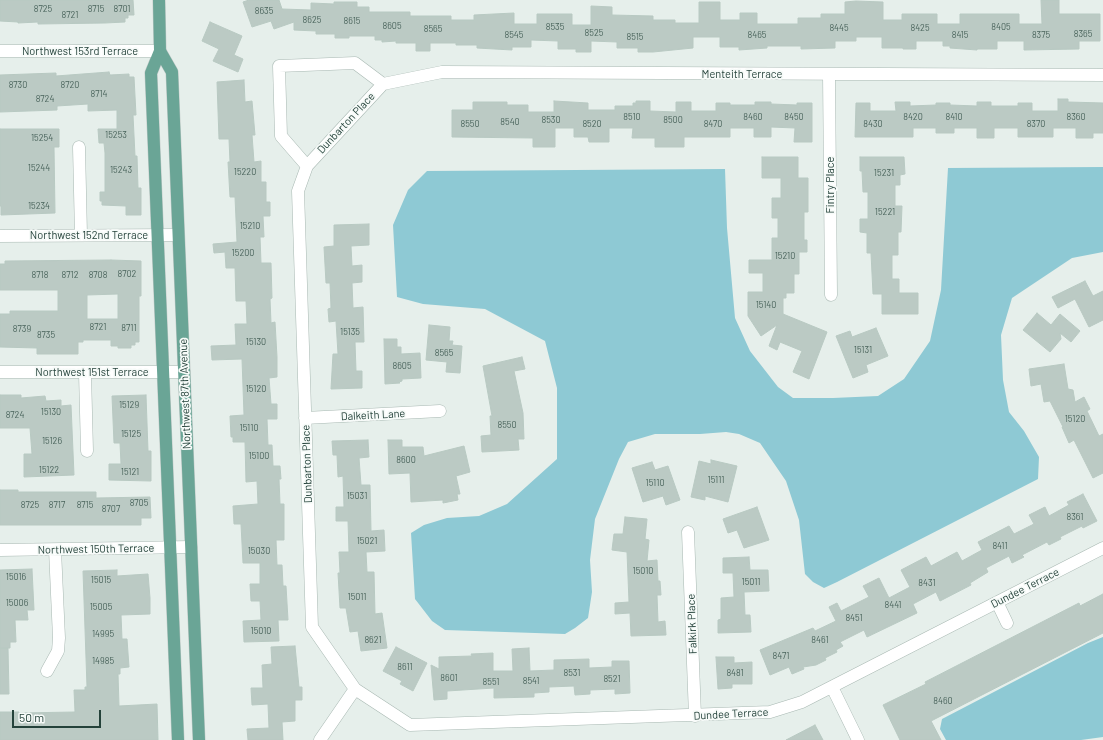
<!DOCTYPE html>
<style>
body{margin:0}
#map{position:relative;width:1103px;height:740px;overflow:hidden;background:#e6efeb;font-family:Barlow,sans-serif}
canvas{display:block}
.scale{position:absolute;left:12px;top:710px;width:89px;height:18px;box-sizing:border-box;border:2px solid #24423a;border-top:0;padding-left:5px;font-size:12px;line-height:14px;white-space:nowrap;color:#24423a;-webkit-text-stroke:3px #f7fbf9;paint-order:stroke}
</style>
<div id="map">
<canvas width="1103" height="740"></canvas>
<div class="scale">50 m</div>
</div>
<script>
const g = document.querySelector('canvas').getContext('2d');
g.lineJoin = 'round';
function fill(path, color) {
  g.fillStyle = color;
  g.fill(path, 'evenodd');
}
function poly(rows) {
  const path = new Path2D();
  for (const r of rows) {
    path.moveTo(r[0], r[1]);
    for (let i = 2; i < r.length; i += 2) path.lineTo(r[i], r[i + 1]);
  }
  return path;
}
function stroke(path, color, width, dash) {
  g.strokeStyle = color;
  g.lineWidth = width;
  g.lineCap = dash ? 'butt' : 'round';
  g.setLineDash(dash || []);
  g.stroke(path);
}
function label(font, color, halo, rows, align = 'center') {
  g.font = font + ' Barlow,sans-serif';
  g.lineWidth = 3.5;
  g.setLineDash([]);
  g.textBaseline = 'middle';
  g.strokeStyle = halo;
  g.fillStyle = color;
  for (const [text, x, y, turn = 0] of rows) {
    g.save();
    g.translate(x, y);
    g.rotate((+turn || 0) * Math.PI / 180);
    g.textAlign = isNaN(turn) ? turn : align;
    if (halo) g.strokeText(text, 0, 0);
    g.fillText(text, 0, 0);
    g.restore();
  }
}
const water = poly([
 [1103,167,1103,252,1072,258,1012,298,1001,335,1003,380,1009,412,1024,431,1039,457,1038,479,837,582,824,588,813,582,805,574,799,520,786,481,760,443,739,434,726,432,700,434,655,434,628,442,619,459,595,519,590,560,592,592,588,618,575,628,565,634,445,630,432,621,415,599,411,533,424,525,447,518,479,516,507,504,557,459,557,388,545,341,485,309,423,304,397,297,393,225,408,190,427,171,725,169,727,228,735,318,750,351,778,387,793,398,833,398,878,396,904,379,930,341,941,290,948,168],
 [1103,637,1103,737,1081,740,946,740,940,729,942,719,1088,643]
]);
const building = poly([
 [0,0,133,0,134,15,128,15,128,18,125,18,125,22,105,23,38,24,38,22,18,23,18,22,0,21,0,0],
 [249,0,279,0,282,9,311,10,311,3,334,4,334,2,357,2,357,7,369,7,369,12,410,12,410,16,451,16,451,20,474,20,474,15,514,13,514,24,537,24,537,14,572,14,572,25,591,25,591,6,612,7,612,15,653,16,653,20,675,20,675,23,699,23,699,2,720,2,720,20,740,20,740,13,757,13,757,24,798,24,798,18,821,18,821,14,845,14,845,2,856,1,883,2,883,20,902,20,902,14,937,14,937,24,960,24,960,14,1019,14,1019,24,1042,24,1041,0,1059,0,1059,14,1100,14,1100,41,1079,41,1079,49,1024,50,1024,41,997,41,997,49,977,49,977,50,950,48,950,46,943,46,943,41,916,41,916,49,903,49,903,48,882,48,882,37,856,37,856,41,835,41,835,48,801,49,801,46,767,46,767,48,739,50,739,47,720,47,720,37,693,37,693,48,653,52,638,52,638,48,617,48,617,42,591,41,591,52,576,52,576,49,558,49,558,41,531,40,531,47,512,47,512,50,477,48,477,45,456,45,456,43,430,43,430,51,416,51,416,43,396,43,396,41,382,42,382,40,375,40,375,36,349,36,349,38,335,38,335,34,316,34,316,31,294,30,294,22,274,29,271,21,252,27,243,2,249,0],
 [210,22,242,36,234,55,243,59,238,72,213,61,219,49,202,41,210,22],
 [109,72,110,75,129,74,129,77,134,77,136,115,133,115,135,156,137,156,138,188,141,188,141,215,126,215,126,206,102,205,102,201,100,201,100,192,105,192,105,153,104,143,99,143,98,129,117,129,117,110,88,111,88,104,57,106,57,110,0,112,0,75,56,73,56,76,109,72],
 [244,80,245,102,252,101,255,135,252,135,254,162,261,161,261,182,266,182,266,202,270,202,270,216,263,216,264,237,260,237,261,263,271,263,272,298,270,299,271,323,275,322,277,357,277,377,269,378,271,404,277,404,277,419,267,419,268,445,272,445,273,466,280,466,281,479,279,479,280,504,284,504,284,540,276,540,277,565,282,565,283,586,286,586,288,620,278,620,279,641,244,642,243,621,261,620,260,601,251,601,250,584,260,584,260,563,243,563,241,524,234,524,233,506,258,504,257,481,246,482,245,442,233,442,233,437,231,437,230,416,244,415,242,359,212,360,211,346,236,345,235,324,247,324,246,301,236,301,235,268,226,268,225,252,214,253,213,244,237,242,235,197,230,197,228,162,230,162,229,139,219,139,217,82,244,80],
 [1058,99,1068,99,1068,102,1103,103,1103,133,1093,133,1093,138,1076,138,1076,128,1053,128,1053,137,1018,137,1018,128,994,128,994,138,977,138,977,128,954,128,954,133,936,133,936,128,913,128,913,137,855,137,856,103,870,103,870,111,896,111,895,102,910,102,910,106,936,105,936,103,950,103,950,105,977,106,977,102,991,102,991,106,1018,106,1018,103,1032,103,1032,111,1058,111,1058,99],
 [554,101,588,103,588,110,615,110,615,106,633,106,633,103,636,103,636,101,650,101,650,111,676,112,676,102,691,102,691,111,716,111,716,103,730,103,730,105,755,105,755,102,771,102,771,104,797,105,797,103,812,103,812,142,794,142,795,128,771,127,771,137,754,137,754,128,730,128,730,137,684,137,684,147,655,147,655,138,632,138,633,128,609,128,609,142,589,142,588,137,574,137,574,128,555,128,555,147,533,147,533,138,452,137,452,110,473,110,473,102,507,102,507,105,528,105,528,112,554,112,554,101],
 [0,129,59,129,59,147,54,147,55,213,1,215,1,206,0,206,0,129],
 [762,157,798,157,798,178,808,178,808,212,804,212,804,240,807,240,807,252,799,252,799,274,794,274,794,293,786,293,786,298,783,298,783,314,827,332,809,379,793,372,802,351,780,342,777,350,769,346,777,325,761,336,748,316,748,292,763,292,763,273,749,273,749,260,772,260,772,238,778,238,778,218,772,218,772,198,781,198,781,178,762,178,762,157],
 [860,157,904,157,905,174,900,175,900,185,895,185,895,206,902,206,901,232,898,232,898,255,892,255,892,279,899,279,899,293,918,293,918,314,882,314,882,294,873,294,871,253,867,253,867,233,860,232,860,219,868,219,868,192,863,192,862,171,860,171,860,157],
 [369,224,369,245,351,246,352,266,362,265,362,282,352,283,353,308,363,307,364,342,355,342,356,371,362,371,362,388,331,389,333,354,338,354,336,321,329,322,328,309,331,308,330,283,326,283,324,247,334,246,334,225,369,224],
 [111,260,141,261,141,296,139,296,139,342,135,342,135,345,131,345,131,348,118,348,118,346,111,346,111,340,83,340,83,342,78,342,78,354,37,354,37,348,0,347,0,314,10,314,10,311,58,311,58,290,0,290,0,264,5,264,5,261,111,260],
 [118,294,118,319,87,319,87,295,118,294],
 [1085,281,1093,296,1103,291,1103,320,1089,327,1075,299,1058,308,1052,297,1085,281],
 [1037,313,1051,325,1060,314,1080,331,1071,342,1060,333,1061,339,1050,352,1023,330,1037,313],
 [429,325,450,327,449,341,453,341,452,345,462,346,460,373,446,372,447,362,426,360,429,325],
 [876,328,888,356,866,365,868,372,853,378,836,336,850,331,852,337,876,328],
 [384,339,397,339,397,347,401,347,401,354,420,353,421,378,402,379,402,381,399,382,400,383,385,384,384,339],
 [522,357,525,369,514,371,523,413,524,439,518,439,519,450,482,452,481,436,491,435,490,416,492,416,483,366,522,357],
 [1064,364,1068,389,1073,390,1075,402,1084,397,1090,409,1087,411,1099,436,1103,434,1103,473,1093,478,1074,440,1069,443,1062,427,1063,427,1050,401,1044,402,1041,384,1031,386,1029,369,1064,364],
 [0,395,21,395,21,398,45,396,46,401,61,400,61,406,71,405,74,475,24,477,24,454,32,454,30,428,0,428,0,395],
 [146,395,148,451,151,451,151,481,109,480,109,464,121,464,120,443,114,443,112,396,146,395],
 [368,440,369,457,359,458,361,485,370,485,371,531,384,530,385,551,366,552,367,572,374,572,375,614,382,613,387,648,361,651,358,631,350,632,346,608,340,608,338,573,340,573,339,552,349,552,348,521,336,521,336,507,344,507,343,476,338,477,337,455,333,455,332,441,368,440],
 [388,440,402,440,402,447,423,447,424,456,464,446,470,472,456,476,460,494,457,494,458,500,443,503,443,500,411,502,410,473,389,474,388,440],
 [711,460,737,466,728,502,705,496,705,500,691,497,699,461,711,464,711,460],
 [652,462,655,470,668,466,680,500,666,505,663,496,643,502,632,468,652,462],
 [0,490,18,490,18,492,96,492,96,498,150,497,151,518,141,518,141,525,0,525,0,490],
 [1083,494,1097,521,1083,528,1082,526,1060,537,1061,539,1049,545,1047,542,1022,555,1024,557,1012,563,1009,556,986,568,988,572,970,583,971,585,940,601,936,592,913,604,917,613,867,637,864,630,840,642,843,646,836,650,837,652,825,658,826,660,816,665,803,667,804,669,792,674,789,667,770,675,760,650,813,628,815,631,836,621,829,607,837,603,841,611,869,597,863,586,879,578,889,598,910,587,901,570,926,557,931,566,957,552,962,561,982,550,978,542,1009,526,1014,534,1034,524,1029,515,1045,507,1049,516,1069,505,1067,502,1083,494],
 [757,507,769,540,744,548,737,530,728,533,723,519,757,507],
 [625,517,647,519,645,539,649,540,647,561,657,560,658,581,660,581,661,595,657,595,658,622,665,621,666,635,631,636,630,613,615,614,615,603,629,602,627,552,612,550,614,534,623,534,625,517],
 [749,557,750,570,768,570,769,591,744,592,745,615,750,615,751,632,718,633,718,620,721,619,721,598,734,597,733,573,723,573,723,558,749,557],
 [32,569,34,610,27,610,28,620,15,620,16,642,10,642,10,648,0,648,0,570,32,569],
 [117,570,117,576,148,574,150,598,150,614,121,615,122,639,127,639,129,667,120,668,120,674,118,674,119,706,157,704,158,740,0,740,0,712,19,712,19,713,75,712,74,690,85,690,85,687,87,687,83,571,117,570],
 [1103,594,1103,633,931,721,941,740,900,740,883,705,926,684,925,682,1079,603,1080,606,1103,594],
 [295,646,299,687,302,687,302,700,295,700,295,721,282,722,283,740,248,740,247,729,269,728,268,704,252,705,251,688,263,688,262,665,272,664,271,647,295,646],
 [396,647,427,663,413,691,400,684,402,681,383,671,396,647],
 [0,648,8,648,9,694,0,694,0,648],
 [529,648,530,671,554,670,554,660,589,659,589,668,612,667,612,661,629,661,630,693,615,694,615,689,590,690,590,694,575,695,574,686,549,687,549,692,534,693,534,697,494,698,494,688,447,691,447,699,434,700,431,665,439,669,439,657,472,656,471,654,493,653,493,671,513,671,512,649,529,648],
 [716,657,734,657,734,663,752,662,752,684,732,684,732,688,718,689,716,657],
 [815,725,823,740,786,740,815,725]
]);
const minor = poly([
 [0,51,160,51],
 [829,74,831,295],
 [383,84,307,166,298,191,312,627,355,689,410,725,770,712,802,702,1103,548],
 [383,84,442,72,1103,75],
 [79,147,81,235],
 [307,166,281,136,279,66,355,63,383,84],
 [0,236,178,235],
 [0,372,184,372],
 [85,373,87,451],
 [305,418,440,411],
 [688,532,695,716],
 [0,550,191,547],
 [997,602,1007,623],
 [47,671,58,651,59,638,55,550],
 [832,687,858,740],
 [320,740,355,689]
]);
const major = poly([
 [159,0,160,51,151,73,178,740],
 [160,51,172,72,199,740]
]);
const numberNames = [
 ["8725",43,9],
 ["8715",96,9],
 ["8701",122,9],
 ["8635",264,11],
 ["8721",70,15],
 ["8625",312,20],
 ["8615",352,21],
 ["8605",392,26],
 ["8535",555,27],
 ["8405",1001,27],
 ["8445",839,28],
 ["8425",920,28],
 ["8565",433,29],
 ["8525",594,33],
 ["8365",1083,34],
 ["8545",514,35],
 ["8465",757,35],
 ["8415",960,35],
 ["8375",1041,35],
 ["8515",635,37],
 ["8730",18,85],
 ["8720",70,85],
 ["8714",99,94],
 ["8724",45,99],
 ["8510",632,117],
 ["8460",753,117],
 ["8450",794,117],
 ["8420",913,117],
 ["8410",954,117],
 ["8360",1076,117],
 ["8530",551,120],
 ["8500",673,120],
 ["8540",510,122],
 ["8550",470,124],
 ["8520",592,124],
 ["8470",713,124],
 ["8430",873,124],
 ["8370",1036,124],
 ["15253",116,135],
 ["15254",42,138],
 ["15244",39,168],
 ["15243",121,170],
 ["15220",245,172],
 ["15231",884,173],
 ["15234",39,206],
 ["15221",885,212],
 ["15210",250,226],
 ["15200",243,253],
 ["15210",785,256],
 ["8702",127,274],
 ["8718",40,275],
 ["8712",70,275],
 ["8708",98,275],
 ["15140",766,305],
 ["8721",98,327],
 ["8711",129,328],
 ["8739",22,329],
 ["15135",350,332],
 ["8735",46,335],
 ["15130",256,342],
 ["15131",863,350],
 ["8565",444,353],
 ["8605",402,366],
 ["15120",256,389],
 ["15129",129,405],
 ["15130",51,412],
 ["8724",15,415],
 ["15120",1075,419],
 ["8550",507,425],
 ["15110",249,428],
 ["15125",131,434],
 ["15126",52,441],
 ["15100",259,456],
 ["8600",406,460],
 ["15122",49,470],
 ["15121",130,472],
 ["15111",716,480],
 ["15110",655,483],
 ["15031",357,496],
 ["8705",139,503],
 ["8725",30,505],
 ["8717",57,505],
 ["8715",85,505],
 ["8707",111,509],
 ["8361",1075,517],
 ["15021",367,541],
 ["8411",1000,546],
 ["15030",259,551],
 ["15010",643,571],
 ["15016",16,577],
 ["15015",101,580],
 ["15011",751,582],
 ["8431",927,583],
 ["15011",357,597],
 ["15006",17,603],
 ["8441",893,605],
 ["15005",101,607],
 ["8451",854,618],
 ["15010",261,631],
 ["14995",103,634],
 ["8621",373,640],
 ["8461",820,640],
 ["8471",781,656],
 ["14985",103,661],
 ["8611",405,667],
 ["8531",572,673],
 ["8481",735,673],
 ["8601",449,678],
 ["8521",612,679],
 ["8541",531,681],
 ["8551",491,682],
 ["8460",943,701]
];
const streetNames = [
 ["Northwest 153rd Terrace",80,51],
 ["Menteith Terrace",742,74],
 ["Dunbarton Place",346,123,-47],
 ["Fintry Place",830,185,-90],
 ["Northwest 152nd Terrace",89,235],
 ["Northwest 151st Terrace",92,372],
 ["Northwest 87th Avenue",185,394,-92],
 ["Dalkeith Lane",373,415,-3],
 ["Dunbarton Place",307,464,-92],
 ["Northwest 150th Terrace",96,549,-1],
 ["Dundee Terrace",1025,588,-27],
 ["Falkirk Place",692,624,-92],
 ["Dundee Terrace",731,714,-3]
];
fill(water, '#8ec9d4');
fill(building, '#bbcac4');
stroke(building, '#b8c9c2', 1);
stroke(minor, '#a8b8b2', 13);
stroke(major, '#c2cac8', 13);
stroke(minor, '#fff', 12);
stroke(major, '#6aa596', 12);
label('9px', '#4a645c', null, numberNames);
label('11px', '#24423a', '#f7fbf9', streetNames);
</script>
